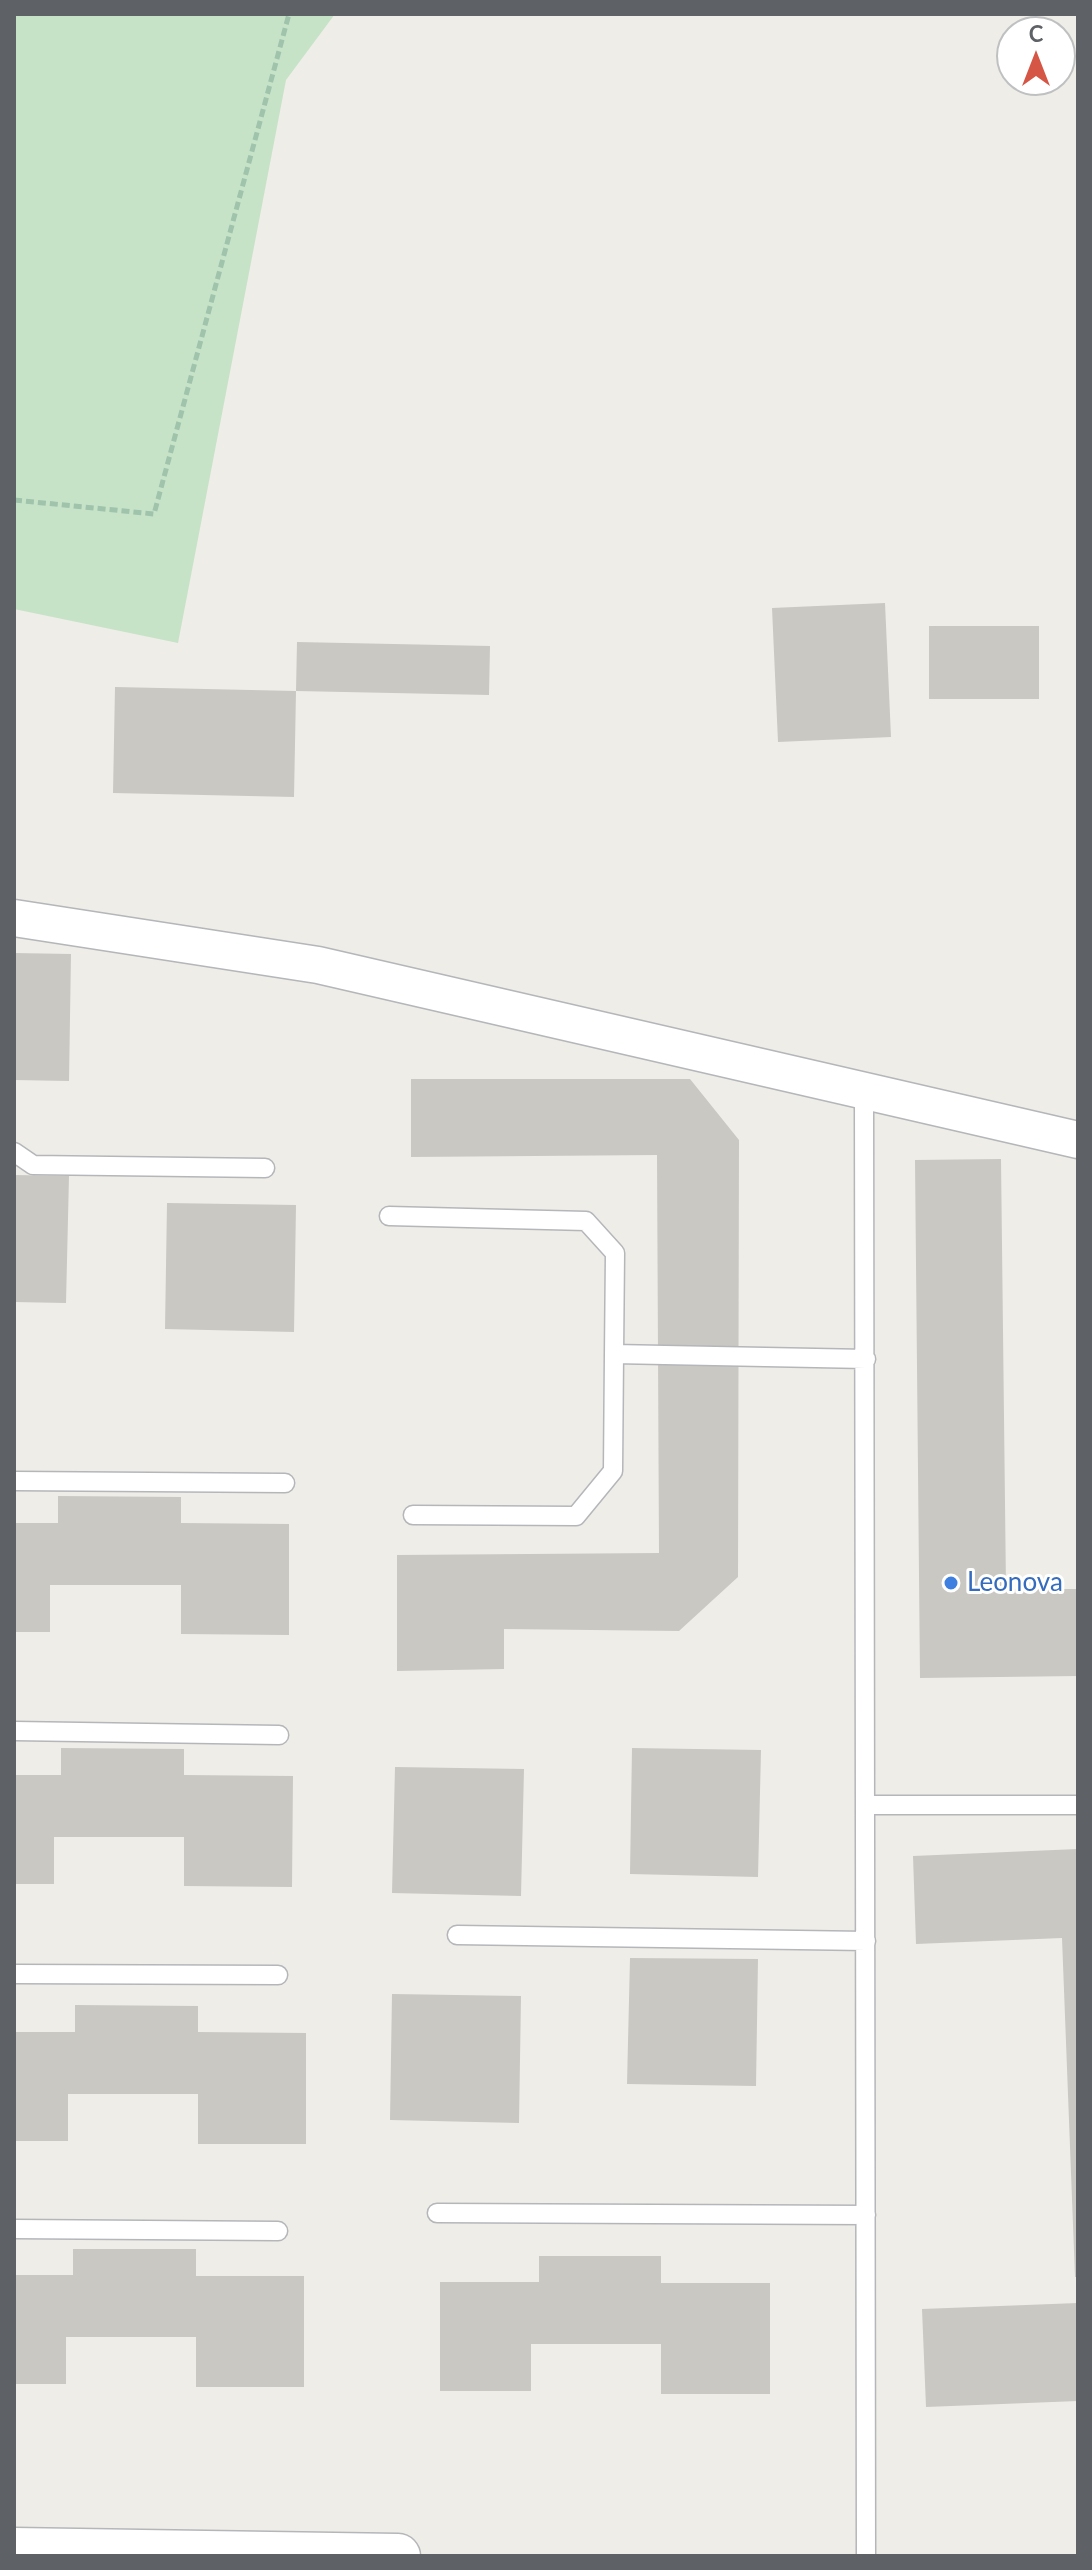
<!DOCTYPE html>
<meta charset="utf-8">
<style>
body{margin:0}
#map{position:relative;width:1092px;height:2570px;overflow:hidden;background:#efede7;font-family:Lato,sans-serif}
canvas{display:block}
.frame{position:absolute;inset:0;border:16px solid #5e6165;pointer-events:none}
.north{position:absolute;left:996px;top:16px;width:80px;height:80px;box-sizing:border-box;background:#fff;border:2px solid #bfc0c1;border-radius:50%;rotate:0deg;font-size:22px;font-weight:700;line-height:32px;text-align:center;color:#5e6165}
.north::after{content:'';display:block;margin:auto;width:28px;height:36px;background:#d65646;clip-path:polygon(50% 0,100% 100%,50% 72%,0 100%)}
</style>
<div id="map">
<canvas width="1092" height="2570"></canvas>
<div class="frame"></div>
<div class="north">С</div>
</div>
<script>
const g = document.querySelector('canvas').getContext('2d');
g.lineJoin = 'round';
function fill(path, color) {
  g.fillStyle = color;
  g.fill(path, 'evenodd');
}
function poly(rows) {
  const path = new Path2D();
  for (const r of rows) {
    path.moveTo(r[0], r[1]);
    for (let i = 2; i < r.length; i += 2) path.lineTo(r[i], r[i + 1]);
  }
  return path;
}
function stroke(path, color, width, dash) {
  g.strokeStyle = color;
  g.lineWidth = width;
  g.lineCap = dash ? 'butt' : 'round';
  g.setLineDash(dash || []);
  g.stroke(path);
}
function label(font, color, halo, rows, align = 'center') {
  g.font = font + ' Lato,sans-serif';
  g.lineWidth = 6;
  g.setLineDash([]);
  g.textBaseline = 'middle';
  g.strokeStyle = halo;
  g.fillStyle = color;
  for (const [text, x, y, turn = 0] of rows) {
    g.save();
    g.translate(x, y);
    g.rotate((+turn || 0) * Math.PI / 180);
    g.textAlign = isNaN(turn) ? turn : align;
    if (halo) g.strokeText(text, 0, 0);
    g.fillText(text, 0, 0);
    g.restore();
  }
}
const green = poly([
 [14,14,335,14,286,80,178,643,14,609]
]);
const building = poly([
 [885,603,891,737,778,742,772,608],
 [929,626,1039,626,1039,699,929,699],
 [297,642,490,646,489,695,296,691],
 [115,687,296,691,294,797,113,793],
 [14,953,71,954,69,1081,14,1080],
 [411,1079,690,1079,739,1140,738,1577,679,1631,504,1629,504,1669,397,1671,397,1555,659,1553,657,1155,411,1157],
 [1001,1159,1006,1589,1078,1589,1078,1676,920,1678,915,1160],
 [14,1175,69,1176,66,1303,14,1302],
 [167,1203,296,1205,294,1332,165,1329],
 [58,1496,181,1497,181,1523,289,1524,289,1635,181,1634,181,1585,50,1585,50,1632,14,1632,14,1523,58,1523],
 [61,1748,184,1749,184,1775,293,1776,292,1887,184,1886,184,1837,54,1837,54,1884,14,1884,14,1775,61,1775],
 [632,1748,761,1750,758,1877,630,1874],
 [395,1767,524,1769,521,1896,392,1893],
 [1078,1849,1078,2277,1075,2277,1062,1938,916,1944,913,1856],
 [630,1958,758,1959,756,2086,627,2084],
 [392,1994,521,1996,519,2123,390,2120],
 [75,2005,198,2006,198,2032,306,2033,306,2144,198,2144,198,2094,68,2094,68,2141,14,2141,14,2032,75,2032],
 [73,2249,196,2249,196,2276,304,2276,304,2387,196,2387,196,2337,66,2337,66,2384,14,2384,14,2275,73,2275],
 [539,2256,661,2256,661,2283,770,2283,770,2394,661,2394,661,2344,531,2344,531,2391,440,2391,440,2282,539,2282],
 [1078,2303,1078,2401,926,2407,922,2309]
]);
const path = poly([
 [14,500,154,514,289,14]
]);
const service = poly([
 [864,1093,866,2556],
 [14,1152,33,1165,265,1168],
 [389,1216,586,1221,615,1253,614,1354,866,1359],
 [14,1481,285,1483],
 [413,1515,576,1516,613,1471,614,1354],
 [14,1731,279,1735],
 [866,1805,1078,1805],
 [457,1935,866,1941],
 [14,1974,278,1975],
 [437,2213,866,2215],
 [14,2229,278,2231]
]);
const minor = poly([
 [14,918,318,965,1078,1140]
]);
const tertiary = poly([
 [14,2550,398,2556]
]);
const markers = [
 [951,1583,8,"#3f7fe0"]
];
const shopNames = [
 ["Leonova",967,1583]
];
fill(green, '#c6e3c8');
fill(building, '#cac8c3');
stroke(service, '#b4b6ba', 21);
stroke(minor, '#b4b6ba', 39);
stroke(tertiary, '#b4b6ba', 47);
stroke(path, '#a0c3ac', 5, [8, 4]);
stroke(service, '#fff', 18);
stroke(minor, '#fff', 36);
stroke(tertiary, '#fff', 44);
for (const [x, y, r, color] of markers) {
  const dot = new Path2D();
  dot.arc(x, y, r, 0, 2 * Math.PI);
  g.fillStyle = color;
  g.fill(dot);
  stroke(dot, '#fff', 3);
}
label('26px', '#366cbe', '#fff', shopNames, 'left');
</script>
